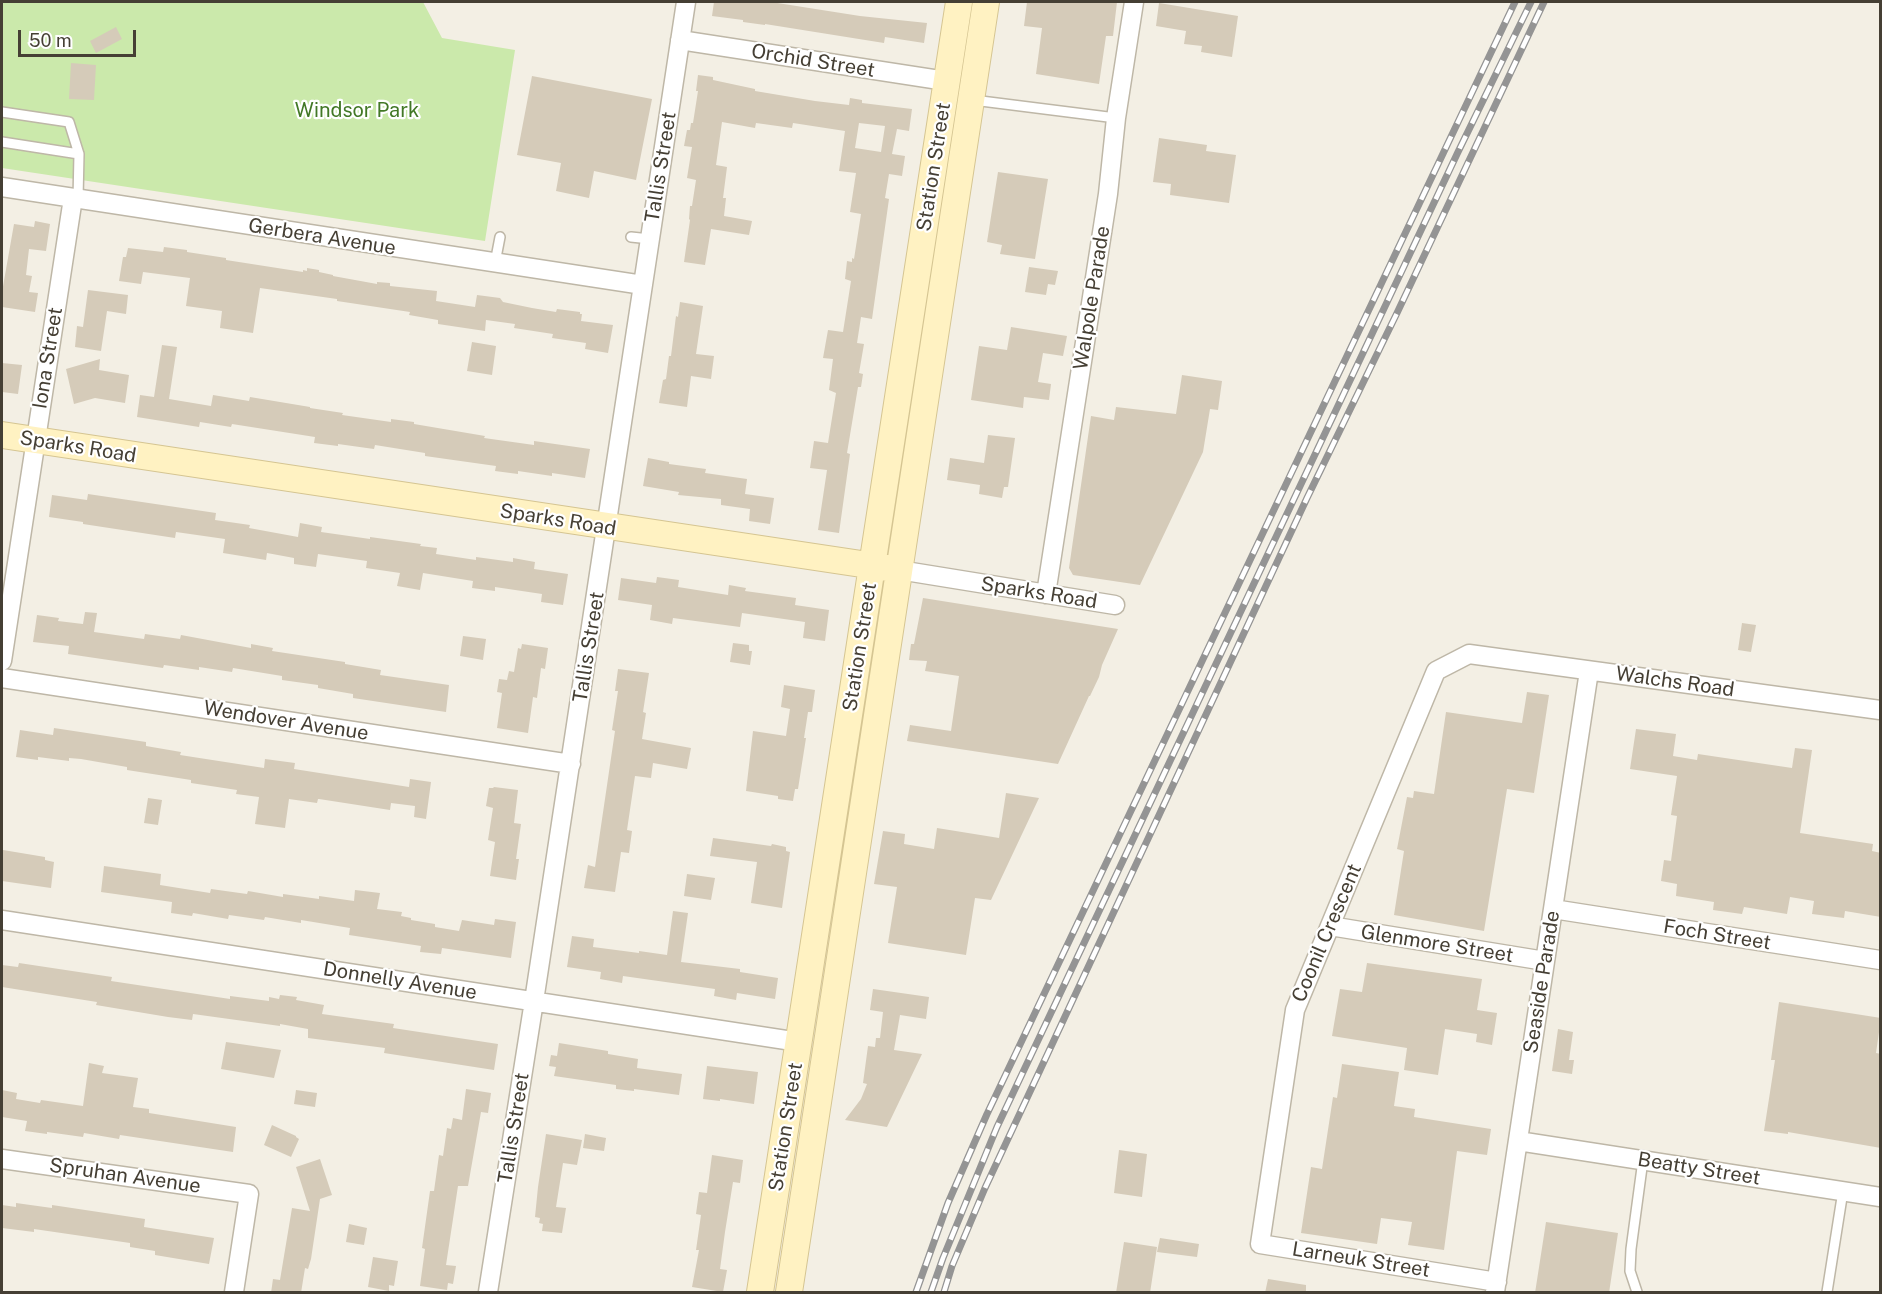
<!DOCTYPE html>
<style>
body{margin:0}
#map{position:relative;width:1882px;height:1294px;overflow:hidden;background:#f3efe4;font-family:"Public Sans",sans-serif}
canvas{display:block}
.frame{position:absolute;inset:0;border:3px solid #453f34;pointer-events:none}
.scale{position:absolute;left:18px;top:30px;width:118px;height:27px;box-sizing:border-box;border:3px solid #453f34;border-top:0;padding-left:8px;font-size:18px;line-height:21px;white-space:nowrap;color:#453f34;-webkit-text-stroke:4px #fff;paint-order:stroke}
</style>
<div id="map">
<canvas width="1882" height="1294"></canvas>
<div class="frame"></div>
<div class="scale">50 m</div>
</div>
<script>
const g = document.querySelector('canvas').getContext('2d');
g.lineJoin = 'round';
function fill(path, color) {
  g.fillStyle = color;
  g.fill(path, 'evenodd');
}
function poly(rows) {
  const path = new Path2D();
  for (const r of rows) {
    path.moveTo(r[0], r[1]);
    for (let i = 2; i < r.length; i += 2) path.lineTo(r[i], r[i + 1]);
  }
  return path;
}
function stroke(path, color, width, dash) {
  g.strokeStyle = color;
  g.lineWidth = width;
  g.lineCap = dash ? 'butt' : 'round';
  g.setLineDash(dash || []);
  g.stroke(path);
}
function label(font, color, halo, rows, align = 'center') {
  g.font = font + ' "Public Sans",sans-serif';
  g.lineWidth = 4.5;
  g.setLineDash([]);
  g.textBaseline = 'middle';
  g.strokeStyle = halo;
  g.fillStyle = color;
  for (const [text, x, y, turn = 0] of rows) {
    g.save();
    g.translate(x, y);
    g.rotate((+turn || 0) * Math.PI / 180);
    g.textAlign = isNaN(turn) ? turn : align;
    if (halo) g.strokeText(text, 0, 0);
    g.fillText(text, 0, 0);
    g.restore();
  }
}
const green = poly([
 [2,2,423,2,442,38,515,50,485,241,2,168]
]);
const building = poly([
 [714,2,771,2,860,16,927,23,924,43,885,37,884,43,765,24,765,25,743,22,743,20,712,16],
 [1027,2,1117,2,1113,36,1106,36,1099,84,1036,74,1042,28,1024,26],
 [1159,3,1238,16,1232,57,1201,52,1202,46,1184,44,1186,31,1156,26],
 [116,27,122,39,96,53,90,41],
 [71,63,96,65,94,100,69,99],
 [698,75,713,77,713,80,755,89,755,91,815,101,849,105,850,98,862,100,862,103,912,109,909,131,897,129,892,154,905,156,902,176,889,174,885,198,889,199,872,319,861,317,857,343,864,344,859,373,863,374,861,387,858,387,847,453,850,454,839,533,818,530,827,470,810,468,814,441,828,443,836,393,829,390,833,359,823,358,828,330,843,332,851,281,845,279,847,261,852,262,852,258,854,259,861,214,850,212,856,173,839,171,845,131,793,123,792,128,756,123,755,128,722,122,716,165,727,167,723,198,726,198,724,216,752,221,749,235,711,229,705,265,684,262,690,220,689,219,690,206,692,206,696,180,687,178,692,147,684,146,687,130,690,130,691,123,693,123,698,91,696,91],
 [859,123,885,126,881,152,855,148],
 [532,76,652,99,636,180,594,171,589,198,556,191,561,163,517,155],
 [1159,138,1207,145,1206,151,1236,155,1229,203,1170,195,1171,184,1153,182],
 [998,172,1048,179,1035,259,1000,254,1002,245,987,242],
 [35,221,50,224,46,251,29,249,26,275,32,276,29,292,38,293,35,312,2,307,2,292,14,224,34,227],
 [164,247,187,250,187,252,226,258,226,260,303,272,303,270,307,271,307,268,319,270,319,272,333,275,333,276,377,284,377,282,390,283,390,286,437,291,436,301,475,307,477,295,500,298,503,302,532,308,556,312,557,309,580,312,580,314,582,314,581,321,613,325,608,353,585,349,586,343,552,338,553,334,514,328,515,324,486,320,485,331,438,324,438,320,409,315,410,312,337,301,337,299,260,288,253,333,220,328,222,311,186,306,190,278,143,272,141,284,119,281,123,257,126,257,128,248,163,252],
 [1029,267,1058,271,1055,285,1048,284,1046,295,1025,292],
 [88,290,128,295,126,314,107,311,101,351,75,347,77,326,83,327],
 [680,302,703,306,696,354,714,356,711,379,691,376,687,407,659,403,663,380,666,379,669,356,671,356,676,316,678,317],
 [1011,327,1067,336,1063,356,1043,353,1038,382,1051,384,1049,400,1024,397,1023,408,971,400,979,346,1007,350],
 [472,342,496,346,492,375,467,371],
 [162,345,177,347,169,399,211,406,213,395,249,401,250,397,310,407,310,408,343,413,342,415,391,422,391,419,414,422,414,424,485,436,484,438,534,445,534,441,590,449,585,478,552,473,552,476,518,471,518,474,495,471,496,466,425,456,425,453,375,445,374,449,338,444,338,446,314,443,315,437,232,424,231,427,200,422,199,427,137,417,140,395,154,397],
 [100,359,99,370,129,375,125,403,95,398,74,404,66,369],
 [2,363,22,365,18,394,2,392],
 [1182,375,1222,381,1218,410,1210,409,1203,452,1140,585,1073,575,1069,568,1091,416,1114,420,1116,407,1176,414],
 [988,435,1015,438,1008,487,1004,487,1002,498,979,494,980,485,947,480,950,458,984,463],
 [648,458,669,462,669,464,706,469,705,473,747,479,745,494,774,498,770,524,749,521,750,509,721,505,721,499,678,495,679,492,643,486],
 [88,494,216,513,215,520,250,525,249,528,298,537,300,523,322,527,321,532,370,539,370,537,421,544,420,546,437,548,436,554,476,560,476,557,513,562,513,558,535,562,534,569,568,574,563,605,541,602,542,594,495,587,495,591,472,588,473,581,423,573,420,590,397,586,400,573,366,568,367,561,318,554,316,567,294,564,294,558,267,553,266,560,223,553,225,539,176,532,175,538,83,524,83,522,49,517,52,495,87,500],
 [657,577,679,580,678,587,728,595,729,585,746,588,745,591,796,598,795,605,829,610,825,641,803,638,805,622,742,613,740,627,673,618,672,624,650,620,652,605,618,600,621,578,656,583],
 [923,598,1118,629,1102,665,1099,677,1090,696,1089,696,1058,764,907,741,910,725,951,731,959,676,925,671,927,661,909,660,911,644,914,644],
 [85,612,97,613,94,632,144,639,145,634,180,639,181,635,251,648,251,644,273,648,272,651,345,662,345,664,381,670,380,675,449,685,446,712,353,698,353,694,318,688,318,685,282,680,282,676,233,668,232,672,199,667,199,670,164,665,163,668,68,654,69,646,33,642,37,615,59,618,58,621,83,624],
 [1742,623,1756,625,1751,652,1738,650],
 [463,636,486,639,483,660,460,656],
 [733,643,749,645,749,651,752,651,750,665,730,662],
 [522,644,548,648,545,669,541,668,537,698,533,697,528,733,497,728,502,693,497,692,499,679,507,680,509,671,514,672,518,648,521,649],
 [618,669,649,673,643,712,646,713,642,739,691,748,687,769,653,763,651,778,635,776,627,830,632,831,629,853,621,852,615,892,584,888,588,865,595,867,601,826,615,731,612,730,618,691,615,691],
 [784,685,815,690,812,712,808,712,804,738,806,738,798,789,795,789,793,801,778,799,778,796,746,791,753,731,786,736,790,709,781,707],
 [1527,692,1549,695,1534,793,1507,789,1484,931,1394,915,1404,851,1397,849,1407,797,1413,798,1414,791,1434,794,1446,712,1522,723],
 [54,728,146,742,146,746,181,752,180,755,264,768,265,759,295,763,294,769,409,787,410,779,431,782,426,819,414,817,415,806,391,803,390,810,319,799,318,799,317,803,289,799,285,828,255,824,259,797,236,794,237,790,191,783,191,780,127,770,127,767,81,759,69,758,69,761,38,757,38,760,16,757,20,730,53,735],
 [1636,729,1676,734,1673,756,1697,760,1698,754,1792,768,1795,748,1812,750,1800,833,1873,844,1872,851,1881,853,1881,917,1845,911,1844,918,1812,914,1814,901,1790,897,1787,914,1744,907,1742,914,1713,910,1714,902,1676,896,1677,884,1661,881,1664,860,1671,861,1677,816,1671,815,1677,776,1630,769],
 [494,787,518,790,514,823,521,824,516,859,519,859,516,880,490,876,495,842,488,840,493,808,486,806,489,788,493,788],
 [1006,793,1039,798,991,900,975,898,966,955,888,943,897,887,874,884,883,831,905,834,904,844,934,849,937,828,999,838],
 [148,798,162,800,158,825,144,823],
 [713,838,771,846,772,844,786,847,786,851,790,852,782,908,751,903,757,862,710,856],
 [3,850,45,857,45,860,54,862,51,888,2,881],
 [104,866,161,874,160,885,210,893,211,889,247,894,248,891,283,897,283,894,319,899,319,896,354,901,355,890,380,893,377,909,402,912,401,916,411,918,411,920,435,924,435,927,459,931,462,920,494,925,495,919,516,922,511,958,442,948,441,954,420,952,421,946,349,935,350,928,301,920,301,923,265,917,264,920,229,915,228,919,193,913,192,916,171,913,172,902,101,892],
 [687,874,715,878,711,900,684,896],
 [673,911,688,913,681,962,740,969,740,972,778,978,775,999,737,993,736,1000,714,996,715,989,623,976,622,983,600,979,601,972,567,967,572,936,594,939,593,947,639,953,639,951,667,955],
 [19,963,112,977,111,981,230,999,230,996,269,1001,269,997,279,999,280,995,297,997,296,1000,324,1005,322,1014,394,1024,393,1028,498,1044,494,1070,384,1053,385,1048,308,1038,308,1029,280,1024,280,1026,193,1014,192,1020,168,1017,96,1005,97,1002,2,987,2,965,18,967],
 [1367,963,1482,979,1477,1010,1497,1013,1492,1045,1476,1042,1477,1034,1445,1029,1438,1075,1404,1070,1407,1048,1332,1036,1340,989,1362,992],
 [873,989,929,997,926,1019,900,1015,894,1050,922,1054,887,1127,845,1120,861,1099,867,1084,863,1083,868,1046,875,1047,876,1038,880,1038,883,1012,870,1010],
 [1779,1002,1881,1018,1876,1053,1881,1054,1881,1148,1788,1132,1788,1134,1764,1131,1775,1060,1771,1060],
 [1558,1029,1573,1032,1569,1060,1574,1060,1572,1074,1552,1071],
 [226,1042,281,1050,274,1078,221,1069],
 [559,1043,608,1051,608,1054,638,1059,637,1068,682,1074,679,1095,634,1089,634,1091,616,1089,616,1085,554,1076,556,1067,549,1066,551,1055,557,1056],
 [89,1063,104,1066,102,1073,138,1078,133,1107,149,1109,149,1113,236,1127,233,1152,120,1135,119,1139,84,1133,83,1137,47,1132,47,1134,25,1131,27,1121,2,1117,2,1090,17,1093,16,1099,40,1103,41,1100,83,1106],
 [1342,1064,1399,1072,1394,1106,1415,1109,1414,1117,1491,1129,1487,1155,1457,1151,1444,1250,1408,1245,1412,1222,1381,1218,1377,1244,1301,1233,1311,1167,1322,1169,1333,1097,1337,1098],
 [707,1066,758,1072,754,1104,720,1099,720,1101,703,1099],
 [466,1089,491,1093,488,1113,481,1112,468,1186,458,1186,446,1265,456,1266,453,1284,448,1283,447,1290,420,1286,425,1249,422,1248,430,1191,434,1191,439,1155,443,1156,447,1128,451,1129,453,1118,462,1120],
 [296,1090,317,1093,315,1107,294,1104],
 [272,1125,296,1136,296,1137,299,1139,291,1157,264,1145],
 [546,1134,582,1140,577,1165,563,1163,556,1207,566,1208,562,1233,542,1231,543,1224,539,1223,540,1218,535,1217,538,1187],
 [585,1134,606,1138,604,1151,583,1148],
 [1119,1150,1147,1154,1142,1197,1114,1193],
 [712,1155,743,1160,740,1183,733,1182,725,1232,720,1269,727,1270,723,1292,692,1287,699,1250,696,1250,701,1215,696,1214,699,1192,707,1193],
 [320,1159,332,1195,320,1199,311,1259,308,1269,305,1268,301,1293,271,1293,273,1279,280,1280,292,1208,310,1211,296,1167],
 [16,1203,52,1208,52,1205,145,1219,144,1227,214,1238,209,1264,155,1255,155,1251,130,1247,130,1243,34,1229,34,1232,2,1228,2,1205,16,1207],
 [1546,1222,1618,1233,1609,1293,1535,1293],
 [349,1224,367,1228,364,1245,346,1242],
 [1160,1238,1199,1244,1197,1257,1157,1252],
 [1124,1242,1157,1247,1150,1293,1116,1293],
 [373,1257,398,1261,394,1286,389,1285,389,1291,368,1287],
 [1268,1279,1306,1285,1306,1293,1265,1293]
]);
const lane = poly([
 [973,100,1116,118],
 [2,112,69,122,79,154],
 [2,142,79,154,78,199],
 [631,237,650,239],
 [495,263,500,237],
 [1637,1292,1630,1271,1631,1249,1643,1160],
 [1827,1292,1843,1191]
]);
const street = poly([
 [680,40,946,81],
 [2,187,643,285],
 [899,570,1115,605],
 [1046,594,1108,194,1116,118,1134,2],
 [2,661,73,198],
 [2,678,571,764],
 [1553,909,1880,960],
 [2,920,799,1042],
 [1330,926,1545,961],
 [1518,1141,1880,1197],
 [2,1159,249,1194,234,1292],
 [1497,1282,1260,1244,1295,1010,1436,671,1469,654,1880,710],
 [488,1292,534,1001,686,2],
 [1495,1292,1589,671]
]);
const secondary = poly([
 [2,435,888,568],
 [760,1292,959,2],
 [789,1292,986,2]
]);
const rail = poly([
 [916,1292,948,1203,987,1114,1515,2],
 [931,1292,943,1258,997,1127,1458,152,1531,2],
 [944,1292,952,1266,985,1188,1307,498,1397,313,1544,2]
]);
const streetNames = [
 ["Orchid Street",813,61,9],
 ["Tallis Street",661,167,-81],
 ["Station Street",934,167,-81],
 ["Gerbera Avenue",322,237,9],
 ["Walpole Parade",1092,298,-81],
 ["Iona Street",48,358,-81],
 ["Sparks Road",78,447,9],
 ["Sparks Road",558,520,9],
 ["Sparks Road",1039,593,9],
 ["Tallis Street",589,647,-81],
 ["Station Street",860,647,-81],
 ["Walchs Road",1675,682,8],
 ["Wendover Avenue",286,721,9],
 ["Coonil Crescent",1327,933,-67],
 ["Foch Street",1717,935,9],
 ["Glenmore Street",1437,944,9],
 ["Donnelly Avenue",400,981,9],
 ["Seaside Parade",1542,982,-81],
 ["Station Street",786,1127,-81],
 ["Tallis Street",514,1128,-81],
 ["Beatty Street",1699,1169,9],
 ["Spruhan Avenue",125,1176,8],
 ["Larneuk Street",1361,1260,9]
];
const parkNames = [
 ["Windsor Park",357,111]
];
fill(green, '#cbe9ab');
fill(building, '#d5cbb9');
stroke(lane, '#beb7a7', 12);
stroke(street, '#beb7a7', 21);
stroke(secondary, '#d5c592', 28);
stroke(lane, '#fff', 9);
stroke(street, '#fff', 18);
stroke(secondary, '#fff2c2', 26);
stroke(rail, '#949494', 7);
stroke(rail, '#fff', 4.5, [14]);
label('20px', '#453f34', '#fff', streetNames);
label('20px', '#427826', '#fff', parkNames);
</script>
